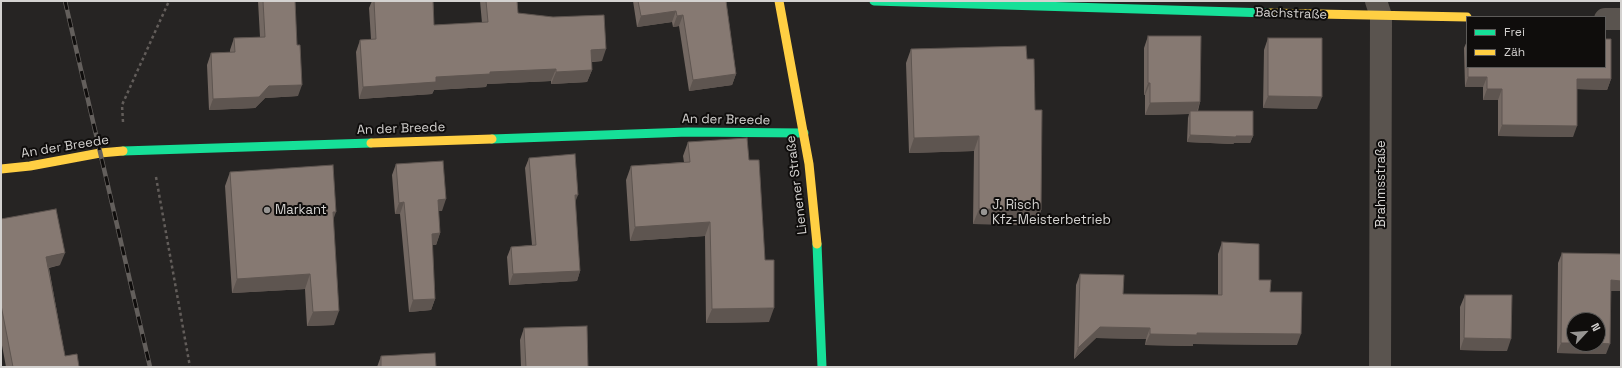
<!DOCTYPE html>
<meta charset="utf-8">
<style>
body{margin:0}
#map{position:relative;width:1622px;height:368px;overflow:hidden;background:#262423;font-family:"Space Grotesk",sans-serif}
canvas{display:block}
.frame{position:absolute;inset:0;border:2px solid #d4d2d0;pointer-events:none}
.legend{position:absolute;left:1466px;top:16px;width:140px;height:52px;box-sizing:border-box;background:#0f0d0c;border:1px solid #5e5c5a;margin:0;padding:5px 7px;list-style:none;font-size:12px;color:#d4d2d0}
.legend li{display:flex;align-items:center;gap:8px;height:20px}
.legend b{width:20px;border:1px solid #5e5c5a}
.north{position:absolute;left:1566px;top:312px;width:40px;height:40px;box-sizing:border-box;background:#0f0d0c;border:1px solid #5e5c5a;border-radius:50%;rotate:64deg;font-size:11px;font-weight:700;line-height:16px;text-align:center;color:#d4d2d0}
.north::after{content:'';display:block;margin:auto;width:14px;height:18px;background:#979593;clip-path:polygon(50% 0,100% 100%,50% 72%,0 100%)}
</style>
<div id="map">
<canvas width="1622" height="368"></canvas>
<div class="frame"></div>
<ul class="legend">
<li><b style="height:5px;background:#16e098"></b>Frei</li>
<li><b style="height:5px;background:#ffcf43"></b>Zäh</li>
</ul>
<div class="north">N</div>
</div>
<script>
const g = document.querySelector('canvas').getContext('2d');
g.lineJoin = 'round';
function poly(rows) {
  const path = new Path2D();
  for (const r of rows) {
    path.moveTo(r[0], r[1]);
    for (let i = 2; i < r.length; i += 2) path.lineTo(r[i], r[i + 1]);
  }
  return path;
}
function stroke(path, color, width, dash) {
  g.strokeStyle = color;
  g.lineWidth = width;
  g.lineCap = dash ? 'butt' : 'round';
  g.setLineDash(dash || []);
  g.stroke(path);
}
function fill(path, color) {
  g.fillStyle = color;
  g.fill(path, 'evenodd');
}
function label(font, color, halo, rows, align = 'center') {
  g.font = font + ' "Space Grotesk",sans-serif';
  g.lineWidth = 4;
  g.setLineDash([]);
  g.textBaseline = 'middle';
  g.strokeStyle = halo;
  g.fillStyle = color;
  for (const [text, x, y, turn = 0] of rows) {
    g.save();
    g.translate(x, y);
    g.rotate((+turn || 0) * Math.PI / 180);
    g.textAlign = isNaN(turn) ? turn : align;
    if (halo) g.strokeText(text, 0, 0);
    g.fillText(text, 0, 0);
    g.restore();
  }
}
const path = poly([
 [123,122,122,105,169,1],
 [156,177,190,367]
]);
const street = poly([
 [1376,1,1381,16,1380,367],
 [1605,19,1621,19]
]);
const fast = poly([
 [874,1,1269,13],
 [492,139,688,132,804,133],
 [123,151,371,143],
 [817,244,822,367]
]);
const slow = poly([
 [779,1,809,164,817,244],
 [1269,13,1467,17],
 [371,143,492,139],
 [1,169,30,166,100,153,123,151]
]);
const rail = poly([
 [65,1,150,367]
]);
const wall = poly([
 [258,1,295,1,298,96,265,98,255,108,209,110,207,65,211,53,230,52,230,50,234,38,260,37],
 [372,1,433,1,434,25,482,23,480,1,517,1,518,13,602,61,592,62,592,70,587,82,551,84,551,81,487,84,486,87,434,90,432,94,359,99,356,52,360,40,371,39,369,8],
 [633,1,726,1,736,74,732,85,689,91,679,26,673,27,672,22,637,27],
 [1148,36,1200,102,1198,111,1253,136,1250,143,1234,143,1233,144,1187,142,1188,118,1189,114,1145,115,1145,95,1144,95,1144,48],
 [1268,38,1317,109,1263,108,1264,50],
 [1467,41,1467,67,1605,67,1611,79,1607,90,1577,89,1573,137,1498,136,1498,100,1483,100,1483,87,1465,87,1464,48],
 [911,49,1027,59,1035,110,1041,210,1036,225,973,224,974,151,909,153,906,63],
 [688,142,749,160,769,322,706,323,705,236,630,241,626,180,631,166,684,162,683,156],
 [529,158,575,202,580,271,577,281,509,285,507,257,511,247,532,245,525,168],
 [396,164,442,211,438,211,440,233,436,245,432,245,435,299,431,310,409,312,400,214,395,214,392,175],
 [230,172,333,219,334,325,307,326,305,289,232,293,225,186],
 [1,219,60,265,49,268,65,356,79,367,6,367,1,340],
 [1222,242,1270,292,1297,345,1193,344,1193,346,1145,345,1146,339,1096,338,1074,359,1076,285,1080,274,1123,294,1218,295,1218,254],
 [1562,253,1621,254,1621,291,1611,291,1606,354,1557,353,1558,263],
 [1465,295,1507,351,1460,350,1460,307],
 [524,328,588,367,521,367,520,340],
 [381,356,381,367,377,367]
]);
const shadedWall = poly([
 [676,11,672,22,637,27,641,16],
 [683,15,679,26,673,27,677,16],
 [606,49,602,61,587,62,591,50],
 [556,69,551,81,487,84,486,87,434,90,432,94,359,99,363,87,436,77,490,72],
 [592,70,587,82,551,84,556,72],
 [736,74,732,85,689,91,693,80],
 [1468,77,1487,77,1483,87,1465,87],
 [1577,79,1611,79,1607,90,1573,89],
 [1148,83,1150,83,1145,95,1144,95],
 [302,85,298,96,265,98,255,108,209,110,213,99,269,86],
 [1487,89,1502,89,1498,100,1483,100],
 [1268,96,1322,97,1317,109,1263,108],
 [1200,102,1196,114,1190,111,1189,114,1145,115,1150,103],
 [1502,125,1577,126,1573,137,1498,136],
 [1190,135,1236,136,1253,136,1250,143,1234,143,1233,144,1187,142],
 [979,136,974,151,909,153,914,138],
 [575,195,578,195,574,205],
 [446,199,442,211,433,211,438,200],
 [404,202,400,214,395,214,399,203],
 [979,209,1041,210,1036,225,973,224],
 [333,212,336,212,331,226],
 [710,222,705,236,630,241,635,227],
 [440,233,436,245,428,245,432,234],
 [65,253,60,265,42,269,46,257],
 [580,271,577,281,509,285,513,274],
 [310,274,305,289,232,293,237,279],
 [1611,280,1621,281,1621,291,1607,291],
 [435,299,431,310,409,312,413,300],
 [774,308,769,322,706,323,712,309],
 [339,311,334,325,307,326,313,312],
 [1100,327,1150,328,1146,339,1096,338,1074,359,1078,348],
 [1197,333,1301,334,1297,345,1193,344,1193,346,1145,345,1150,334],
 [1464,338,1511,339,1507,351,1460,350],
 [1561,343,1574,343,1574,344,1610,344,1606,354,1557,353]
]);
const building = poly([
 [263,1,295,1,297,45,300,45,302,85,269,86,259,97,213,99,211,53,235,52,234,38,265,37,263,1],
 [374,1,433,1,434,25,488,22,486,1,517,1,518,13,553,17,604,15,606,49,591,50,592,70,556,72,556,69,490,72,490,74,436,77,436,82,363,87,360,40,376,39,374,1],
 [638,1,726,1,736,74,693,80,683,15,677,16,676,11,641,16,638,1],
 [1148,36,1201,36,1200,102,1150,103,1150,83,1148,83,1148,36],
 [1268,38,1322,38,1322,97,1268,96,1268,38],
 [1605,39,1611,39,1611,79,1577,79,1577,126,1502,125,1502,89,1487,89,1487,77,1468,77,1468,67,1605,67,1605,39],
 [1026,46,1027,59,1034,59,1035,110,1042,110,1041,210,979,209,979,136,914,138,911,49,1026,46],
 [1190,111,1253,111,1253,136,1236,136,1236,137,1190,135,1190,111],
 [747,138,749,160,759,160,765,260,774,260,774,308,712,309,710,222,635,227,631,166,690,162,688,142,747,138],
 [575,154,578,195,575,195,580,271,513,274,511,247,536,245,529,158,575,154],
 [443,161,446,199,438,200,440,233,432,234,435,299,413,300,404,202,399,203,396,164,443,161],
 [333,165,336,212,333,212,339,311,313,312,310,274,237,279,230,172,333,165],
 [56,209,65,253,46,257,65,356,77,354,79,367,13,367,1,305,1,219,56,209],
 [1222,242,1259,244,1259,280,1271,280,1270,292,1302,292,1301,334,1197,333,1197,335,1150,334,1150,328,1100,327,1078,348,1080,274,1124,275,1123,294,1222,295,1222,242],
 [1562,253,1621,254,1621,281,1611,280,1610,344,1598,343,1598,320,1574,320,1574,343,1561,343,1562,253],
 [1465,295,1512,295,1511,339,1464,338,1465,295],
 [587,326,588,367,526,367,524,328,587,326],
 [435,353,436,367,381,367,381,356,435,353]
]);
const markers = [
 [267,210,4,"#979593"],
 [984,212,4,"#979593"]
];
const streetNames = [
 ["Bachstraße",1291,14,2],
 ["An der Breede",726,120,1],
 ["An der Breede",401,129,-2],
 ["An der Breede",65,147,-9],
 ["Brahmsstraße",1381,184,-90],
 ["Lienener Straße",797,185,-97]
];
const poiNames = [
 ["J. Risch",992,205],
 ["Kfz-Meisterbetrieb",992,220],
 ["Markant",275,210]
];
stroke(path, '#625d5a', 2.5, [3, 3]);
stroke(street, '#5a544f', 22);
stroke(fast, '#16e098', 9);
stroke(slow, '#ffcf43', 9);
stroke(rail, '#635f5c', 4.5);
stroke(rail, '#0f0d0c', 3, [9]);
fill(wall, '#736862');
fill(shadedWall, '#5e5550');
fill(building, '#867972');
stroke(building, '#5e5550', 1);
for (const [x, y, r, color] of markers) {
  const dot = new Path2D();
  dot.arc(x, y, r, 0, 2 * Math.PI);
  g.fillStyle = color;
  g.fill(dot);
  stroke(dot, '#0f0d0c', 1.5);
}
label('13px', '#d4d2d0', '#0f0d0c', streetNames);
label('13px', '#d4d2d0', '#0f0d0c', poiNames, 'left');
</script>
